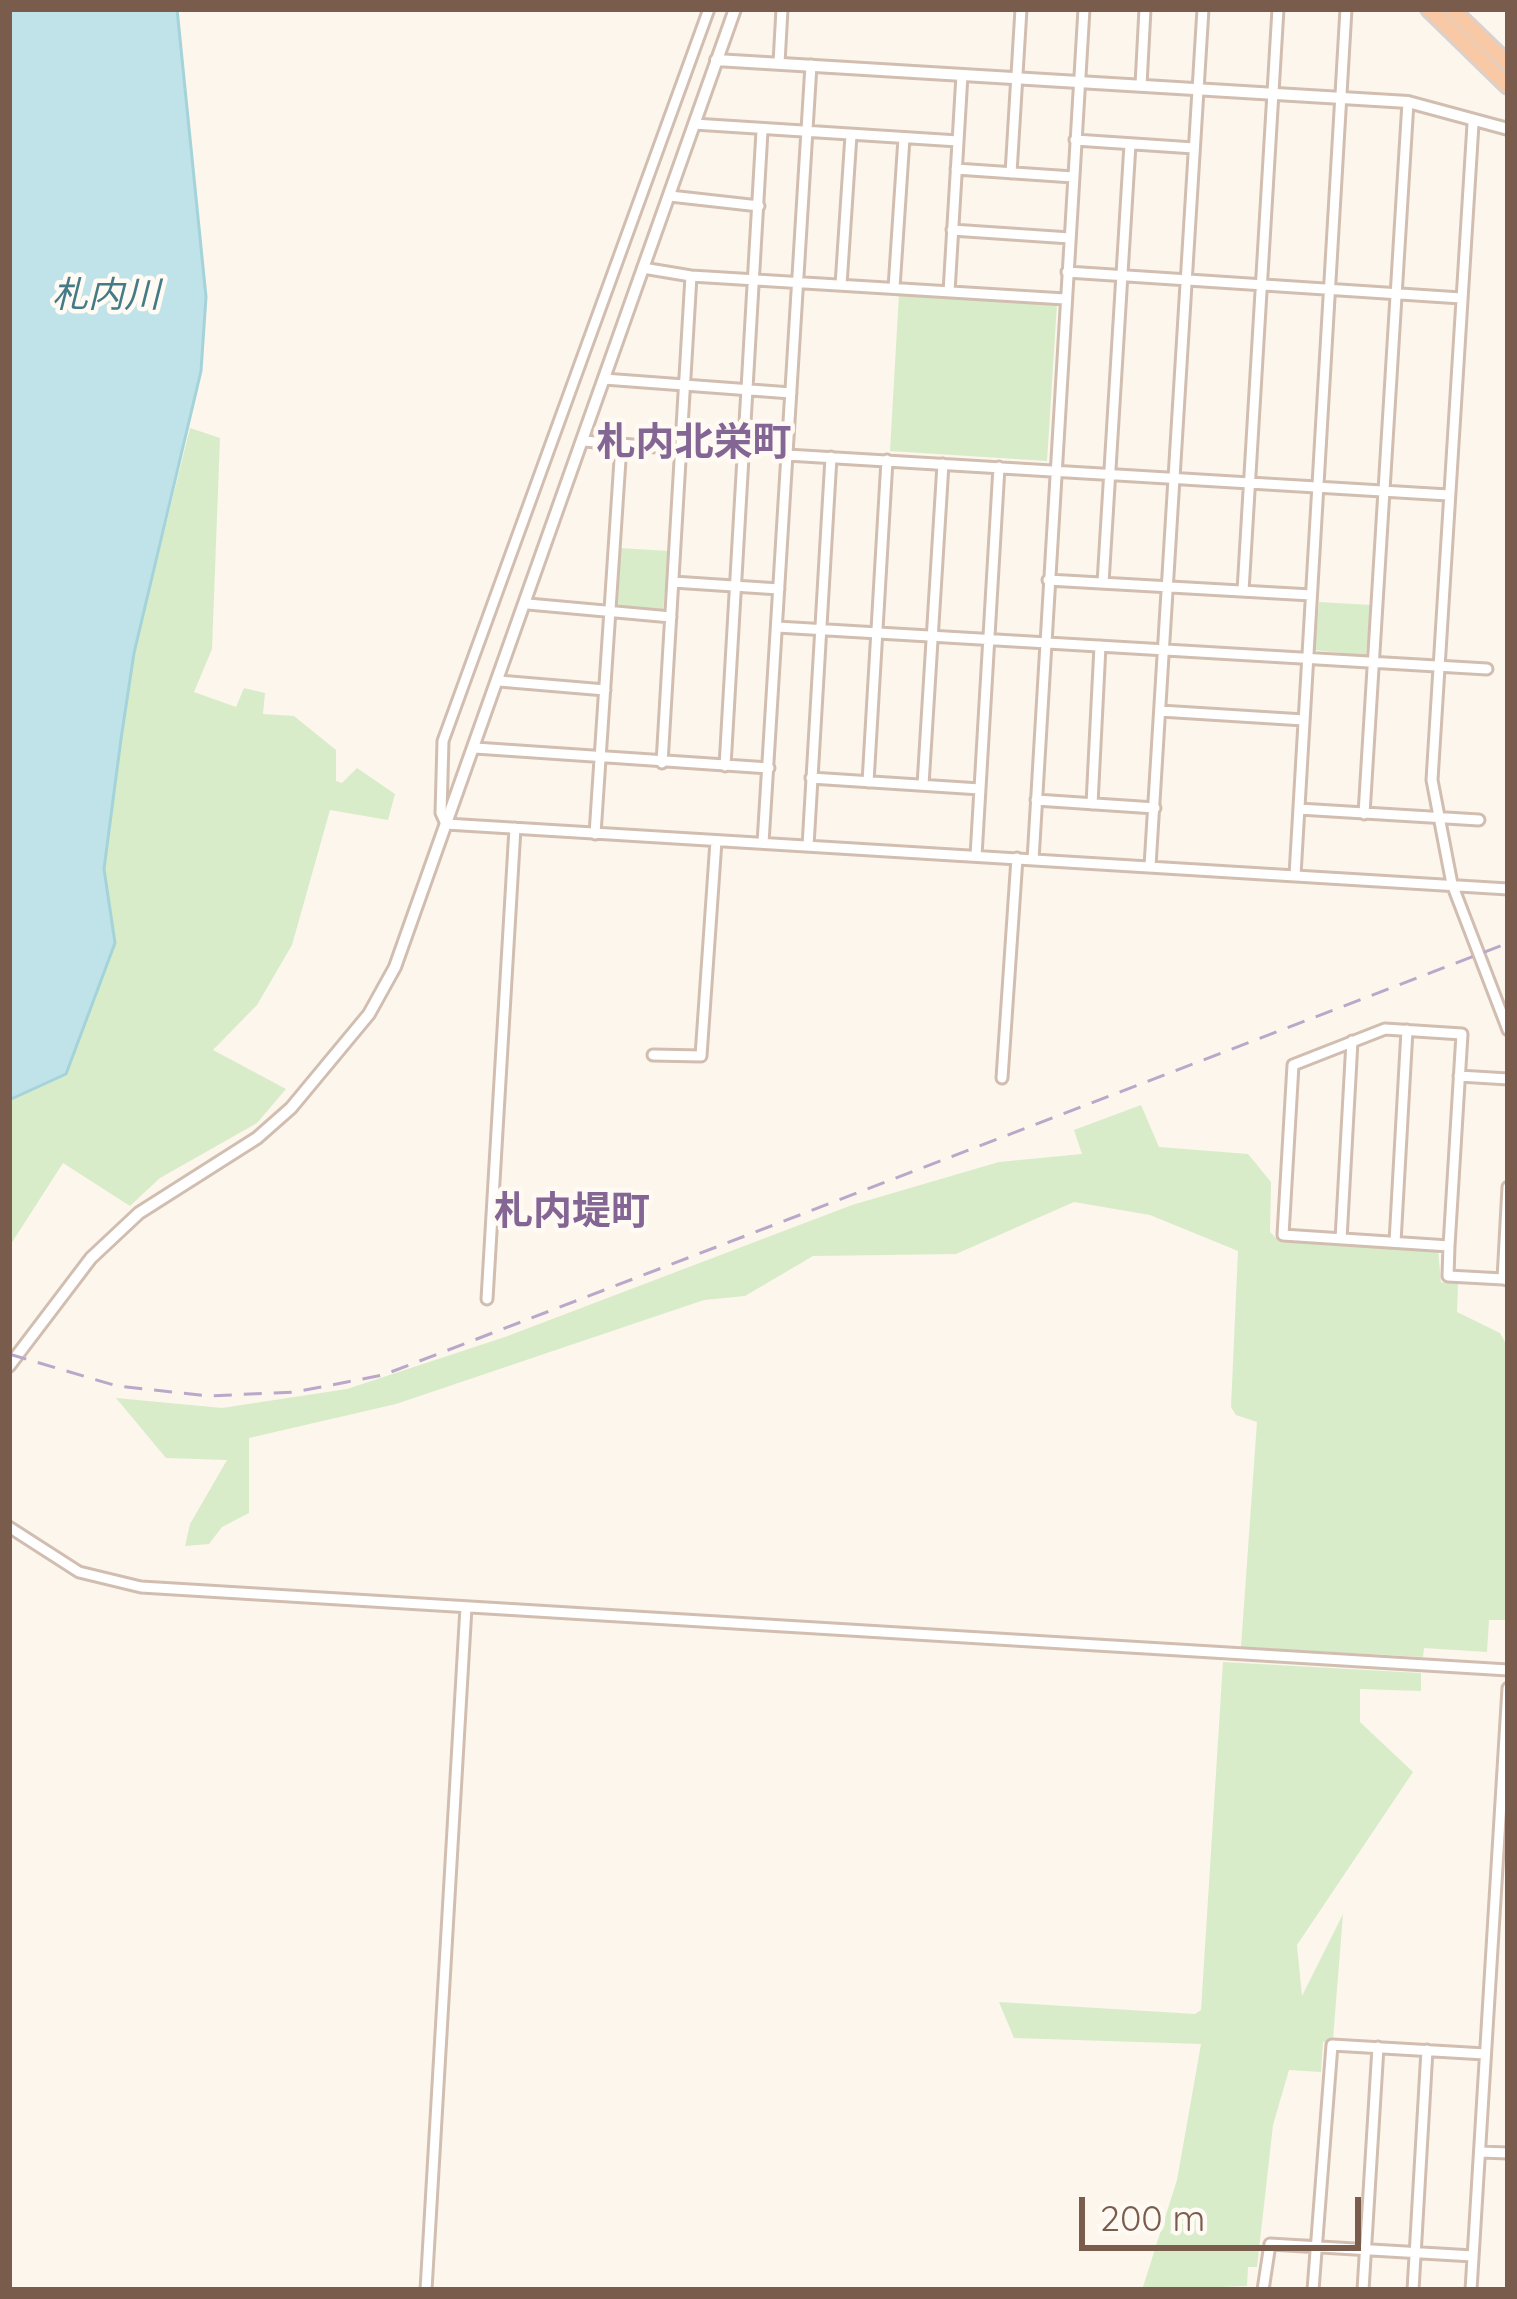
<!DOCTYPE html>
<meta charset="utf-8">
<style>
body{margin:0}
#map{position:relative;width:1517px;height:2299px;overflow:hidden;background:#fdf6ec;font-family:Quicksand,sans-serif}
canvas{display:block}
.frame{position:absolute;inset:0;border:12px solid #7a5c4d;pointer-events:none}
.scale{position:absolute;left:1079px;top:2197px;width:282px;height:54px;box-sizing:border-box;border:6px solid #7a5c4d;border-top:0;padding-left:15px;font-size:36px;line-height:42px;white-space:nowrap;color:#7a5c4d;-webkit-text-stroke:9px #fffaf3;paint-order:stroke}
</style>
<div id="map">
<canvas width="1517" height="2299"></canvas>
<div class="frame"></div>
<div class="scale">200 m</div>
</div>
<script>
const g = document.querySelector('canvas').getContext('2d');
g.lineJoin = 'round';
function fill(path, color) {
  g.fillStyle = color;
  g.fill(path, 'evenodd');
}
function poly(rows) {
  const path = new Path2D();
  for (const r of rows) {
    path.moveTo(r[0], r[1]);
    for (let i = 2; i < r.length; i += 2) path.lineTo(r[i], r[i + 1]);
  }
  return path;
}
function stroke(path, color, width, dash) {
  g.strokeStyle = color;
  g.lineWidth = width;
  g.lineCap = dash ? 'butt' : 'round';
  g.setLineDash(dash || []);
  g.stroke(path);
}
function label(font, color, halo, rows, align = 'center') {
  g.font = font + ' Quicksand,"Noto Sans JP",sans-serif';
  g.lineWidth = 9;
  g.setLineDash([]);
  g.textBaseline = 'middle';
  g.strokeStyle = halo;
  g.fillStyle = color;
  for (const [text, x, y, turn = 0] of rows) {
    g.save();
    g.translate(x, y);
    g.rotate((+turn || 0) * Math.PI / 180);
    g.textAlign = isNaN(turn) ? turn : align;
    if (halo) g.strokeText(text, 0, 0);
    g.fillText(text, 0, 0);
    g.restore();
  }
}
const green = poly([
 [899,294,1057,304,1047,461,890,451],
 [190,428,220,438,212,649,194,692,236,707,244,688,265,693,263,714,294,716,336,750,336,781,342,783,357,768,395,794,388,820,330,810,292,945,257,1005,213,1050,286,1089,257,1123,160,1178,130,1206,63,1163,9,1247,9,1100,115,943,104,869,121,739,134,653],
 [619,548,669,551,663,611,618,608],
 [1319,602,1371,605,1366,656,1315,650],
 [1141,1105,1159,1147,1248,1154,1271,1182,1270,1232,1280,1242,1438,1249,1441,1282,1458,1284,1457,1312,1500,1333,1508,1347,1508,1597,1506,1620,1489,1620,1487,1652,1424,1648,1423,1657,1241,1647,1257,1422,1236,1415,1231,1407,1238,1251,1150,1215,1074,1202,956,1254,813,1256,745,1296,704,1300,396,1404,249,1438,249,1513,222,1527,209,1544,185,1546,190,1524,227,1460,166,1458,116,1398,222,1408,347,1389,505,1337,852,1205,999,1162,1082,1154,1074,1130],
 [1223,1662,1421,1673,1421,1691,1360,1689,1360,1722,1413,1772,1297,1945,1302,1996,1343,1914,1333,2039,1323,2042,1321,2072,1289,2070,1273,2125,1257,2267,1248,2267,1247,2286,1142,2290,1177,2180,1201,2044,1014,2038,999,2002,1195,2014,1201,2010]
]);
const water = poly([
 [9,9,177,9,206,297,201,371,134,653,121,739,104,869,115,943,66,1074,9,1100,9,9]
]);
const minor = poly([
 [709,9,443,741,441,813,446,824,1508,889],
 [779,63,782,9],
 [1141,85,1145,9],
 [694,124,958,141],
 [1473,124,1432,780,1452,884,1508,1030],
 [1075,140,1194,148],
 [956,169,1073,177],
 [1011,173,1021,9],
 [670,196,759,206],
 [952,230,1070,238],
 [643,268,691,276,1065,299],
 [1067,272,1461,298],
 [841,285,851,135],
 [894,288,904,138],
 [949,292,962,75],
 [604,379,791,393],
 [584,441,681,449],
 [787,455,1448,495],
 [1048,580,1311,595],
 [673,582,779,589],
 [1103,583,1130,144],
 [1243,591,1278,9],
 [528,604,671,617],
 [777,627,1487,669],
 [499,681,605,690],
 [1160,711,1304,720],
 [475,748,769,768],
 [662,763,691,276],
 [725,766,762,131],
 [811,778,980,789],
 [868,782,887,460],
 [923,785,943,464],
 [1036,800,1155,808],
 [1092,804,1100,646],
 [1299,809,1479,820],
 [1364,814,1408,102],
 [595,834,621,445],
 [763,843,811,65],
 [808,846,831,457],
 [976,856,999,467],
 [1033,860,1084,9],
 [1150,866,1203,9],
 [1295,875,1346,9],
 [653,1055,701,1056,716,841],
 [1459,1076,1508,1079],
 [1002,1078,1017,858],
 [1341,1239,1352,1041],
 [1395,1242,1407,1030],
 [1449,1246,1283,1235,1293,1065,1385,1029,1462,1034,1449,1246,1448,1276,1503,1279],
 [1507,1280,1503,1279,1508,1187],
 [487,1299,515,828],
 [9,1527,79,1572,141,1587,1508,1670],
 [1480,2152,1508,2153],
 [426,2290,466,1607],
 [1263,2290,1270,2244,1473,2256],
 [1313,2290,1332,2045,1485,2054],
 [1363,2290,1378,2047],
 [1413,2290,1427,2050],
 [1471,2290,1508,1688]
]);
const tertiary = poly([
 [716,60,1408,102,1508,129],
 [9,1366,91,1258,139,1213,257,1138,291,1108,369,1014,395,967,735,9]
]);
const trunk = poly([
 [1429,9,1508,86],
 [1451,9,1508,64]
]);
const rail = poly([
 [9,1354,117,1386,208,1396,295,1392,383,1375,1508,943]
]);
const waterNames = [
 ["札内川",106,296]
];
const quarterNames = [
 ["札内北栄町",694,443],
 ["札内堤町",572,1212]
];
fill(green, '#d8ecc9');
fill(water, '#bfe3e8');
stroke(water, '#a5d3da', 3);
stroke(minor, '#d1beb0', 15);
stroke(tertiary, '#d1beb0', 16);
stroke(trunk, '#dad1cd', 20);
stroke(minor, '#fff', 9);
stroke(tertiary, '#fff', 10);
stroke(trunk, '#f9c8a4', 14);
stroke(rail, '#b9a8c9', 3, [18, 12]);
label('italic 36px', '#437c86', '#fffaf3', waterNames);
label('bold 39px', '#846695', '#fffaf3', quarterNames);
</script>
